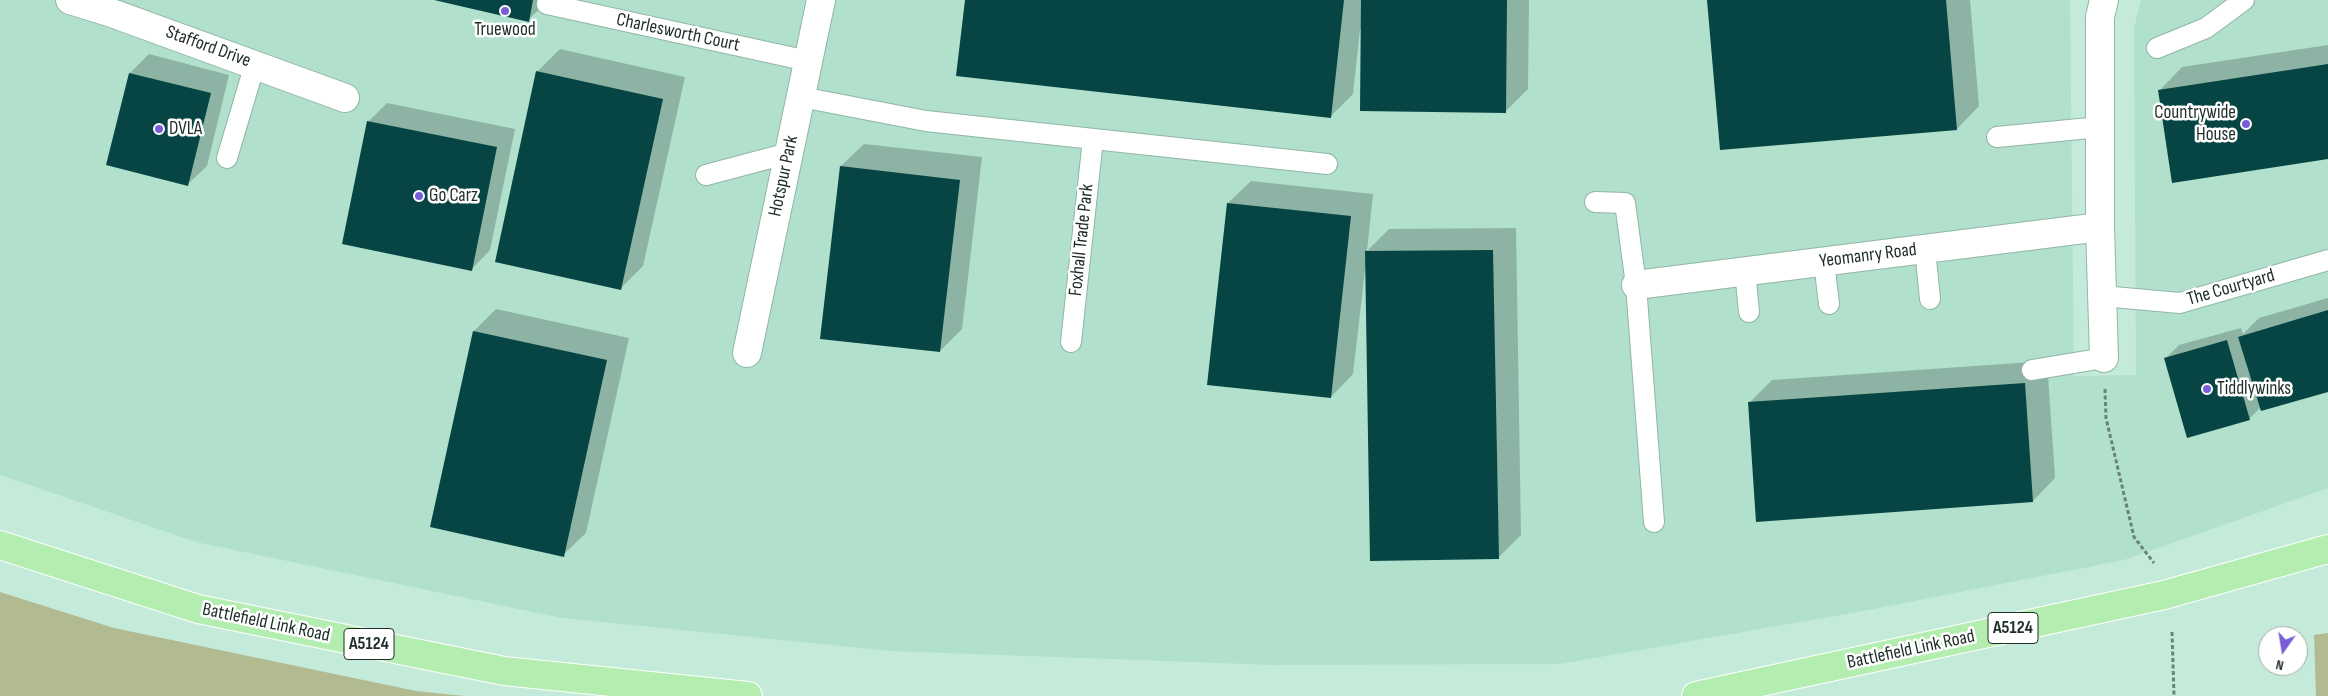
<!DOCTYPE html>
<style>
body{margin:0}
#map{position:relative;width:2328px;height:696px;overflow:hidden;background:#c4ebda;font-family:"Sofia Sans Condensed",sans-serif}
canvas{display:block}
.north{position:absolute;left:2258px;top:626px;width:50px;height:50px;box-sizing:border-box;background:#fff;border:1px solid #a5aba9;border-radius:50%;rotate:193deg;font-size:14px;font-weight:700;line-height:20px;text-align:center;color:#1e2d27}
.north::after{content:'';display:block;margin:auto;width:18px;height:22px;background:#785dd8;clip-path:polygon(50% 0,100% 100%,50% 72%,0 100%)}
</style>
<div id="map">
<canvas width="2328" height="696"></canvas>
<div class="north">N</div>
</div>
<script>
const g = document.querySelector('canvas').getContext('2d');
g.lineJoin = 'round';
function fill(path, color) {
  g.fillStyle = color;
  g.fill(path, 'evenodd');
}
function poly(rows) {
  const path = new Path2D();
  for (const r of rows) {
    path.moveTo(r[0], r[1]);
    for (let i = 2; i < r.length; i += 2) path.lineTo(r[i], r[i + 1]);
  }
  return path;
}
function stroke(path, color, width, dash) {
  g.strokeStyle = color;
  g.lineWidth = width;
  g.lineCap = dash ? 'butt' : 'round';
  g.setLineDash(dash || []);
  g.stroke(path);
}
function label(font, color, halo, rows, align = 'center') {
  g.font = font + ' "Sofia Sans Condensed",sans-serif';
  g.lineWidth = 5;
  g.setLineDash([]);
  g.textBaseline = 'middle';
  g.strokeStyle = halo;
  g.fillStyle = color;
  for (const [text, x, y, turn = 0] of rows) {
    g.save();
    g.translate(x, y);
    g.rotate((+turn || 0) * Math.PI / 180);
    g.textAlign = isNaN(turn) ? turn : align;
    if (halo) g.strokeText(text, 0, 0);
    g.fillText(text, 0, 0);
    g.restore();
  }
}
const built = poly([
 [0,0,2070,0,2074,376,2136,375,2134,28,2141,0,2328,0,2328,488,2124,560,1863,611,1560,664,1274,665,891,651,562,618,196,542,0,475]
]);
const green = poly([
 [0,592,114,628,416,691,464,696,0,696],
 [2328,633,2328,696,2316,696,2314,635]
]);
const shadow = poly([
 [436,0,549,0,528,20],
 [966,0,1529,0,1528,89,1505,112,1360,29,1353,94,1330,117],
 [1709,0,1970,0,1979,106,1957,129],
 [2328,45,2328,158,2160,90,2182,67],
 [560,49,685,77,643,266,621,288,537,72],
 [149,54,229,75,207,166,188,184,108,164,130,73],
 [387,103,515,129,490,250,472,269,368,122],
 [864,144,982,157,962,329,940,351,841,166],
 [1251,181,1373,194,1367,251,1389,229,1516,228,1521,535,1498,558,1366,270,1365,270,1353,374,1331,397,1228,203],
 [2328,298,2328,390,2261,407,2249,419,2166,358,2179,345,2241,328,2243,334,2259,318],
 [496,309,629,338,586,533,563,555,474,331],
 [2047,361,2055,478,2033,501,1749,403,1772,380]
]);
const building = poly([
 [434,0,533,0,529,22],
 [965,0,1344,0,1331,118,956,76],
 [1361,0,1507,0,1506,113,1360,111],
 [1707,0,1946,0,1957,130,1720,150],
 [2328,64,2328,159,2172,183,2158,90],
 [536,71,663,99,621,290,495,262],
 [129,73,211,93,188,186,106,165],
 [367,121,497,147,472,271,342,244],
 [840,166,960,180,940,352,820,339],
 [1227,203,1351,216,1331,398,1207,385],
 [1493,250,1499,559,1370,561,1365,251],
 [2328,310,2328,392,2261,411,2238,337],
 [473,331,607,360,564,557,430,527],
 [2227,340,2250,420,2187,438,2164,358],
 [2025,383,2033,502,1756,522,1748,402]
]);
const path = poly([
 [2105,389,2106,418,2134,537,2154,563],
 [2172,632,2174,696]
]);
const service = poly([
 [547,4,808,61],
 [2157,48,2206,28,2244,0],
 [801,97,926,121,1327,164],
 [1997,137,2100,127],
 [227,158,255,64],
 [706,175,789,153],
 [1595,202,1625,203,1636,285,1654,522],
 [1925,249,1930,299],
 [1824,262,1829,304],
 [1745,271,1749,312],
 [2102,296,2180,303,2328,260],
 [1071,342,1093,139],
 [2032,370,2104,358]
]);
const minor = poly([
 [70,0,109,12,345,98],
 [1636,285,2100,227],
 [747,353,821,0],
 [2104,358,2100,227,2100,17,2104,0]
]);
const primary = poly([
 [0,545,198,609,504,671,748,696],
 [1696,696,2164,595,2328,549]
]);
const markers = [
 [505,11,5,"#785dd8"],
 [2246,124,5,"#785dd8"],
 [159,129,5,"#785dd8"],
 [419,196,5,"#785dd8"],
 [2207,389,5,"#785dd8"]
];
const shields = [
 [2013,628,50],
 [369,644,50]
];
const shieldNames = [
 ["A5124",2013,628],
 ["A5124",369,644]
];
const poiNames = [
 ["Truewood",505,30,"center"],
 ["Countrywide",2236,113,"right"],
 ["House",2236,135,"right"],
 ["DVLA",169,129],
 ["Go Carz",429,196],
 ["Tiddlywinks",2217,389]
];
const streetNames = [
 ["Charlesworth Court",678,33,12],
 ["Stafford Drive",208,47,20],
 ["Hotspur Park",784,176,-78],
 ["Foxhall Trade Park",1082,240,-84],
 ["Yeomanry Road",1868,256,-7],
 ["The Courtyard",2231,288,-16],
 ["Battlefield Link Road",266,623,12],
 ["Battlefield Link Road",1911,650,-12]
];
fill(built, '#b1e0cd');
fill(green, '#b1ba91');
fill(shadow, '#0003');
fill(building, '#064543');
stroke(service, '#90b6a6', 22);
stroke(minor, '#90b6a6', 30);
stroke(primary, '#fff', 30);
stroke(path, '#6a8378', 3, [4, 2.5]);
stroke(service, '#fff', 20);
stroke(minor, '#fff', 28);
stroke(primary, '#b3eeb0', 28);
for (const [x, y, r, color] of markers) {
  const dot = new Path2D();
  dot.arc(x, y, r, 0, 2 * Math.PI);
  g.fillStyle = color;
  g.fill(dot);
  stroke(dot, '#fff', 2);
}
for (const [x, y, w] of shields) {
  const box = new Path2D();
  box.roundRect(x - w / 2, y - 15.5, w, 31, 4);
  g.fillStyle = '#fff';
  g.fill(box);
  stroke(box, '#1e2d27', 1);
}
label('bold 18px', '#1e2d27', null, shieldNames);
label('19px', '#1e2d27', '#fff', poiNames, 'left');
label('19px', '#1e2d27', '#fff', streetNames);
</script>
